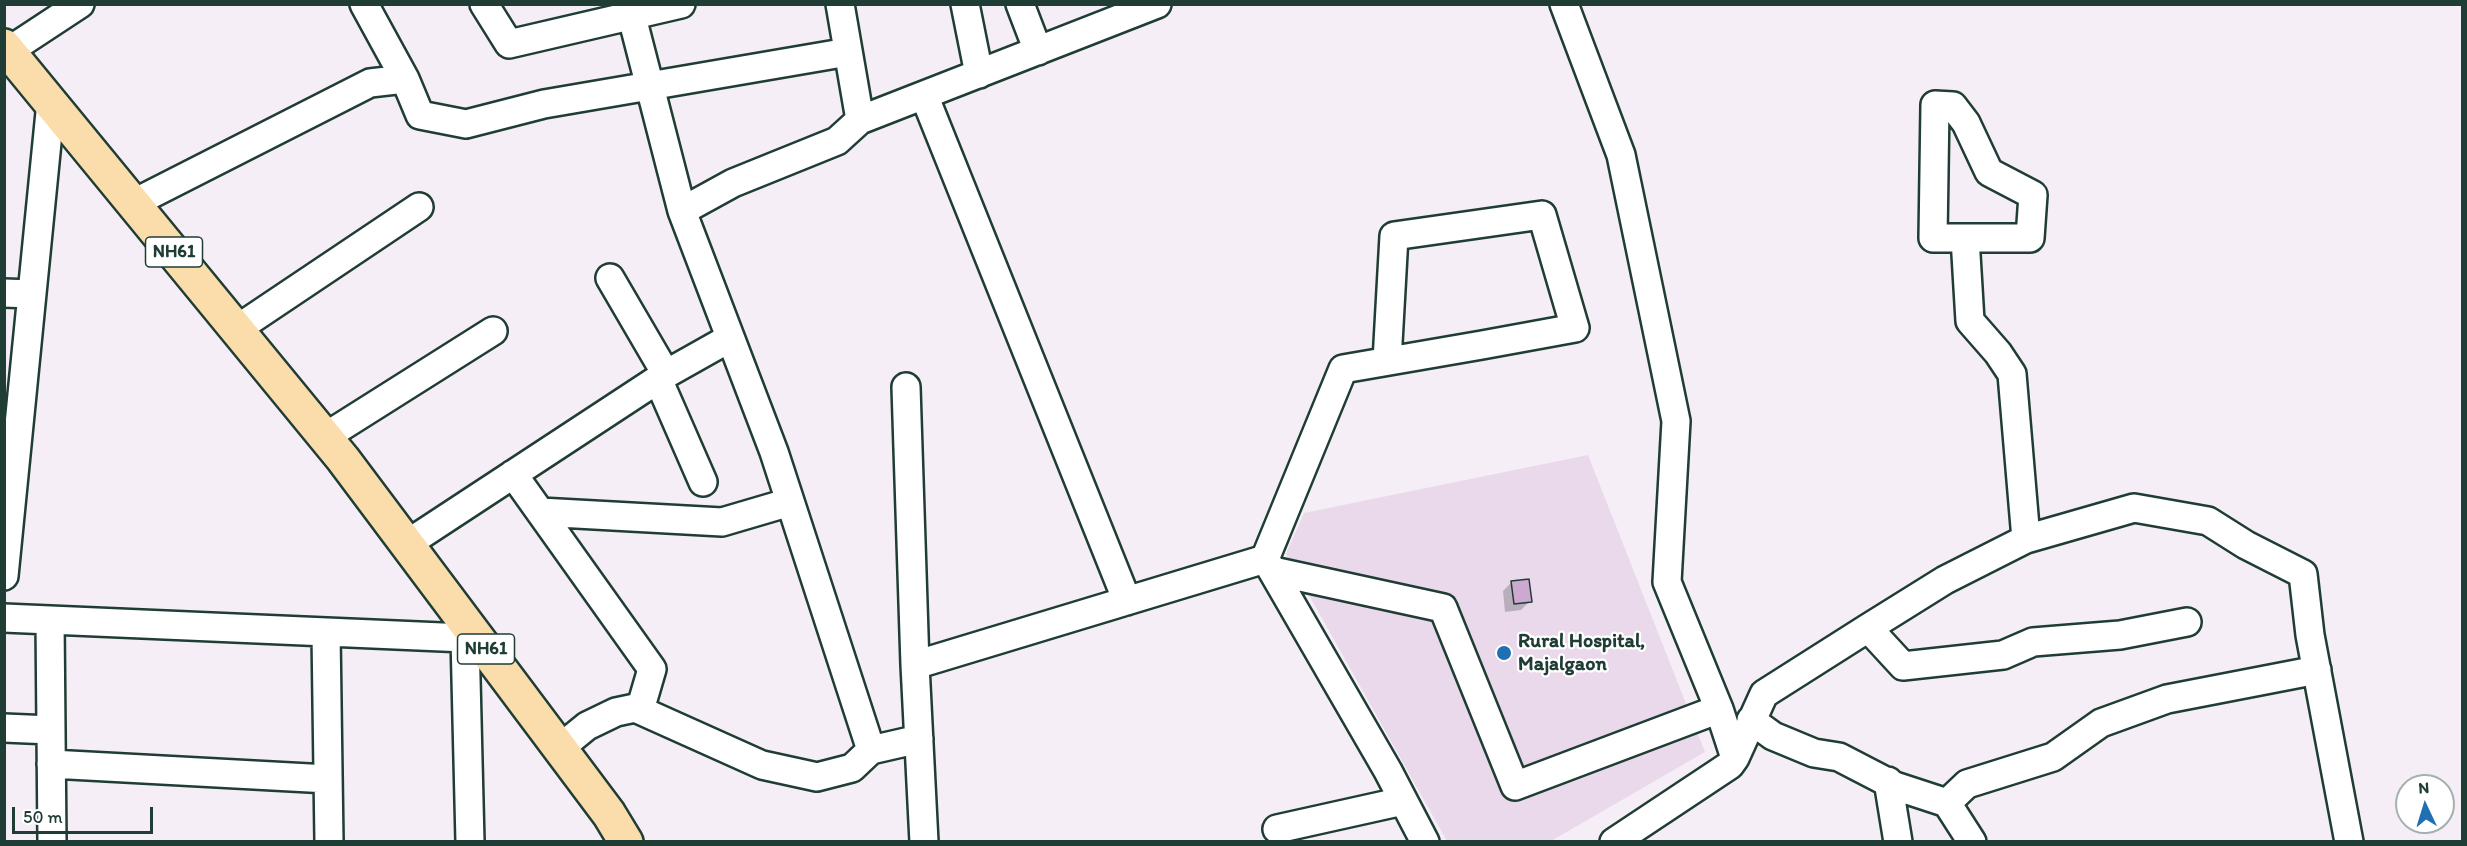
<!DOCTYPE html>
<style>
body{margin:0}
#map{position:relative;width:2467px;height:846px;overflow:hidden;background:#f5eef6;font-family:Itim,sans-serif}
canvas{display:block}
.frame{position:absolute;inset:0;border:6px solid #1f3d34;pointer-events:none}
.north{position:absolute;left:2395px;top:774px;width:60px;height:60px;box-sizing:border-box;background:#fff;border:2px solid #a5b1ae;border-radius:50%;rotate:356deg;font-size:16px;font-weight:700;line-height:24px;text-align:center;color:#1f3d34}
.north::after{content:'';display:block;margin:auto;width:21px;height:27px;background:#1f6fb2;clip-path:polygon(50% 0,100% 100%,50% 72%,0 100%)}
.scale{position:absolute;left:12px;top:807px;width:141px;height:27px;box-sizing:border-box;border:3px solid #1f3d34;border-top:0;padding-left:8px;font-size:18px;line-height:21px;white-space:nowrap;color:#1f3d34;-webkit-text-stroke:4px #fff;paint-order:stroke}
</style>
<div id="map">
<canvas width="2467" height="846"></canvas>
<div class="frame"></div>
<div class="north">N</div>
<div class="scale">50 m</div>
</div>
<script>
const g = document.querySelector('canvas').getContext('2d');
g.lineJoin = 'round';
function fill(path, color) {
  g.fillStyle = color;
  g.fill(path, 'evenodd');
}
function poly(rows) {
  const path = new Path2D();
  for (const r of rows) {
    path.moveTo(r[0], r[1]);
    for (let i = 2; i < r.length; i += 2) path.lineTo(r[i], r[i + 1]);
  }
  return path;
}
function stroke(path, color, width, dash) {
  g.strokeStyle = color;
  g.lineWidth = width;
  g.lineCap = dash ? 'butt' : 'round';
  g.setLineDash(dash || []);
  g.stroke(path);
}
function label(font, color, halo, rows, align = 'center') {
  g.font = font + ' Itim,sans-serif';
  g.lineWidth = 4.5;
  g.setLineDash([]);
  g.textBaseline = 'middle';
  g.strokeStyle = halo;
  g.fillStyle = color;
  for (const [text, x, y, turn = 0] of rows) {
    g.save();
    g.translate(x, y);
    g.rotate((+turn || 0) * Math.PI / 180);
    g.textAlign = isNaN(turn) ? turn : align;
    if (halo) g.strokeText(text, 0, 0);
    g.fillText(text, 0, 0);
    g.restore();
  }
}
const built = poly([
 [1588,455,1705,752,1551,841,1447,841,1286,554,1304,513]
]);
const shadow = poly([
 [1512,582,1530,601,1521,610,1505,612,1503,591]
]);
const building = poly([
 [1529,579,1532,602,1514,604,1511,581,1529,579]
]);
const minor = poly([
 [364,4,405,79],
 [484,4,509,44,681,4],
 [840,4,860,120],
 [965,4,979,74],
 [1020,4,1038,51],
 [1564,4,1621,155,1676,421,1667,582,1719,709,1735,758,1730,765,1614,842],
 [632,17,682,211],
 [4,54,80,4],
 [924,95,1127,601],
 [134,203,370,83,405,79,420,115,466,124,544,104,848,52],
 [1965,238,1933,238,1935,105,1953,106,1966,123,1989,172,2033,195,2030,238,1965,238,1970,321,1998,353,2012,374,2026,539],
 [610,278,666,374],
 [4,293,32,294],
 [237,329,419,207],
 [658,379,703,482],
 [906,387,915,665,924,842],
 [325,437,493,331],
 [513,474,652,669,640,710],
 [540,512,722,522,790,502],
 [407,544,666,374,730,338],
 [1265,559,1343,369,1482,345,1575,328,1542,215,1394,236,1387,361],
 [1266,560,1388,771,1425,842],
 [1273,571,1443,608,1515,786,1719,709],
 [4,576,51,102],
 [4,618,465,638,470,842],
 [50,620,52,842],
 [1868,628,1903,666,2003,655,2033,642,2120,635,2187,622],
 [326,633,329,842],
 [915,665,1265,559],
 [1751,720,1773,736,1814,753,1839,757,1895,786,1947,803,1972,842],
 [4,728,51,730],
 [560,748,587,726,616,712,635,708,762,765,817,777,852,768,871,750,919,739],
 [871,750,774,452,682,211,733,183,837,141,860,120,1157,4],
 [1735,758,1764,694,1868,628,1945,580,2026,539,2134,508,2208,521,2246,545,2303,574,2310,635,2349,842],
 [51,764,328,779],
 [1888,781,1898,842],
 [1947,803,1967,784,2053,757,2101,723,2167,699,2317,670],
 [1277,829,1403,801]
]);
const major = poly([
 [4,46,343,459,609,814,626,842]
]);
const markers = [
 [1504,653,8,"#1f6fb2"]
];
const shields = [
 [174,252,57],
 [486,649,57]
];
const shieldNames = [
 ["NH61",174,252],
 ["NH61",486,649]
];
const poiNames = [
 ["Rural Hospital,",1518,642],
 ["Majalgaon",1518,665]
];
fill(built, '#e9d9eb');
fill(shadow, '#0003');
fill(building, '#cda8d1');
stroke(building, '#1f3d34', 1.5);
stroke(minor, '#1f3d34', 32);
stroke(major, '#1f3d34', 38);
stroke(minor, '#fff', 27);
stroke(major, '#faddab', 33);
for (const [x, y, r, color] of markers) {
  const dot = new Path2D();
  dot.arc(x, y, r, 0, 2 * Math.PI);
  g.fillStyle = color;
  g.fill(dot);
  stroke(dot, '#fff', 2);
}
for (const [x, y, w] of shields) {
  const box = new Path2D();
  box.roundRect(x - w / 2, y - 15, w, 30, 4.5);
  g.fillStyle = '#fff';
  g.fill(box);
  stroke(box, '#1f3d34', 1.5);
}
label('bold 18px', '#1f3d34', null, shieldNames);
label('bold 20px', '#1f3d34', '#fff', poiNames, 'left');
</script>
